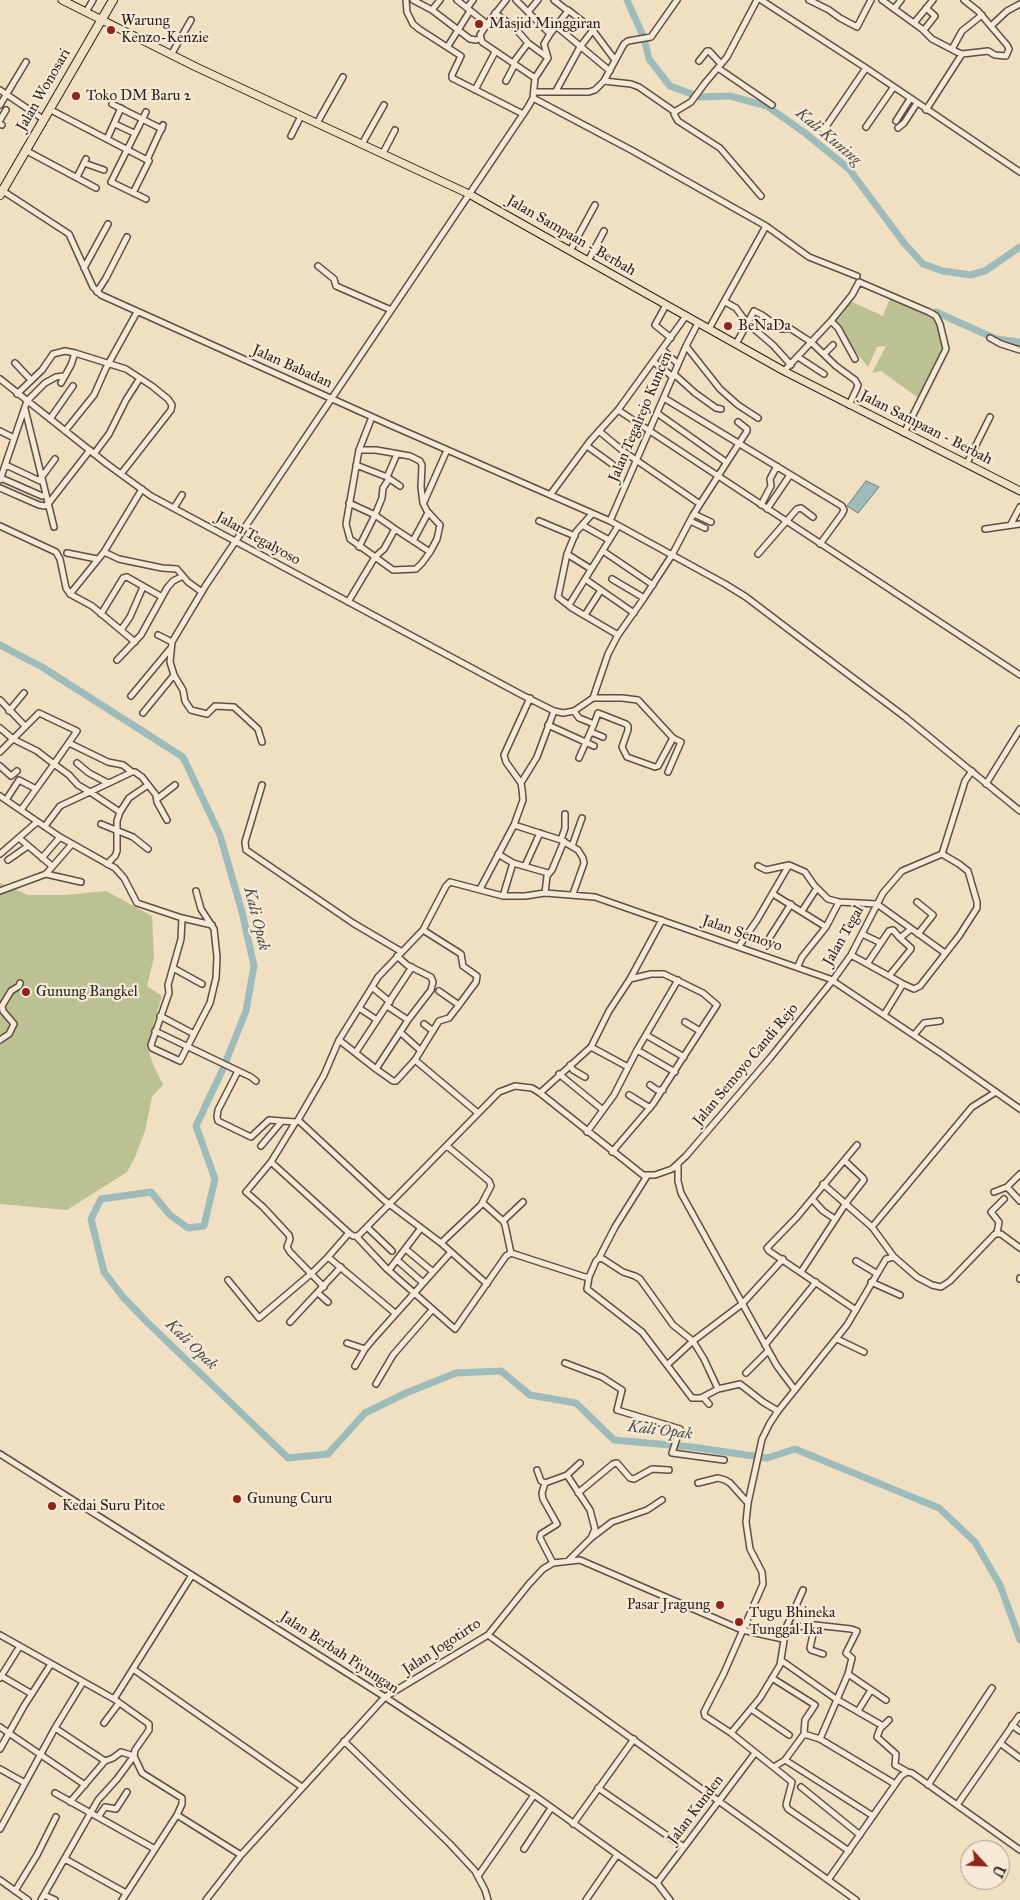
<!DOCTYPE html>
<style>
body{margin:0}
#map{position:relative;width:1020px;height:1900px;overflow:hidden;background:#f1dfc2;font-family:"IM FELL Great Primer",serif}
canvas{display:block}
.north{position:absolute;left:960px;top:1840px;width:50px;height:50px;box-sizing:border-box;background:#f6ead7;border:1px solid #a5998b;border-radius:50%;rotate:115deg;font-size:14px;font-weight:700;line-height:20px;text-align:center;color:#2b1f19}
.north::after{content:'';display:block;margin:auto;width:18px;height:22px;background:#8f2418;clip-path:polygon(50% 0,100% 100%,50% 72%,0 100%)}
</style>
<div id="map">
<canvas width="1020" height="1900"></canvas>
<div class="north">U</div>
</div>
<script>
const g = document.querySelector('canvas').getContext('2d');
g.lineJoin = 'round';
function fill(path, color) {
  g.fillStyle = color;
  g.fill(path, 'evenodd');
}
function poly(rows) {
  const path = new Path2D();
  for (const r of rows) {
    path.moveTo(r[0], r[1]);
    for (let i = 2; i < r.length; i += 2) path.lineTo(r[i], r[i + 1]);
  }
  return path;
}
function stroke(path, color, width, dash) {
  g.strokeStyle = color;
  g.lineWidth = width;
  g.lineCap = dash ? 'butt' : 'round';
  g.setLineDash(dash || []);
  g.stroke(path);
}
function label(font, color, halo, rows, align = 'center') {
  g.font = font + ' "IM FELL Great Primer",serif';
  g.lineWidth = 4.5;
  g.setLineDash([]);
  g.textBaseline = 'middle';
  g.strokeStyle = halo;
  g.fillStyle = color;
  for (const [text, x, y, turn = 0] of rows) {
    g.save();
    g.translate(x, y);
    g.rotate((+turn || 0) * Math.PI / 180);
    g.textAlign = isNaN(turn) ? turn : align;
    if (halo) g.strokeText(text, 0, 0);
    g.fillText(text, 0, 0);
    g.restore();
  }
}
const green = poly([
 [891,296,936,316,946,349,921,400,881,371,872,373,886,346,877,347,868,367,831,321,848,300,883,316],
 [0,883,28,895,65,895,106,891,152,916,154,957,147,986,162,996,147,1046,153,1064,163,1085,152,1097,145,1131,135,1157,127,1172,67,1210,0,1204]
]);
const water = poly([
 [866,481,879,487,858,513,847,506,866,481]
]);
const river = poly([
 [627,0,644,38,649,59,670,86,700,97,730,96,767,106,805,133,849,169,904,243,923,264,943,271,970,275,985,271,1020,247],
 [936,312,996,339,1020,342],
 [0,645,42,667,183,757,220,835,242,912,254,966,246,1011,222,1071,196,1126,215,1179,204,1226,188,1228,170,1215,151,1192,101,1199,91,1219,104,1272,123,1297,147,1322,288,1458,328,1454,365,1413,406,1393,456,1373,501,1371,530,1395,576,1403,614,1440,692,1447,767,1458,795,1449,939,1508,975,1542,1000,1585,1020,1640]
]);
const minor = poly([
 [406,0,407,12,413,24,419,29,461,56,452,75,452,78,523,114],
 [413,0,432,10,470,39,476,40,481,38],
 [457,0,487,24,480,35,482,42,535,78,548,58,544,44,550,34],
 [516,0,550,34,568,11,554,0],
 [757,0,727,57,705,83,691,102,676,111,674,114,678,121,720,148,761,196],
 [761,0,866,68,1020,172],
 [809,0,829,10,840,18,857,27,871,0],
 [882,0,922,29,932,39,957,52,962,54,988,51,995,55,1006,56,1009,49,1007,45,978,11,964,0],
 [467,8,473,0],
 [894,9,901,0],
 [432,10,440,0],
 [568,10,591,28,615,60],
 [86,12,93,0],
 [528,12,538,0],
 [495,13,515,28,528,43,513,63],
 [914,23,933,0],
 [487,24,506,0],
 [556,26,610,71],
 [991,26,1007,11,1020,4],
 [924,30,935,16,926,8],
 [528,43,547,57],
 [448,46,470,11],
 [952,49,962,31,982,15],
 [171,55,191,20],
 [699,61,707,51,709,51,721,64],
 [718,68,772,105],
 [506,81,515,64],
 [604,81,624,44,628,41,651,37,677,0],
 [0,90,43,119],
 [475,90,495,52],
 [556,91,580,47,593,30],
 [534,92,589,92,595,90,604,81,631,84,639,87,675,112],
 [533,98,633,151,766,226],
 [112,104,162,129],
 [0,105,26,62],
 [49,109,149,161,133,193],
 [926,110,962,54],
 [146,112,111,182,146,199],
 [0,120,6,110],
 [896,121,910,99],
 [317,123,343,77],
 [0,124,2,125],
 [115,124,134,133],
 [866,127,893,88],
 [898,128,904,123,917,103],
 [823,131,866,68],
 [291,136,301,116],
 [107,139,121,108],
 [362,144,384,105],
 [25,150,96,188],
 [383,153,395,130],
 [147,160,163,125],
 [84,163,104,170],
 [77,177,86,159],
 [0,189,69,234,93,287,101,295,388,424,610,521,725,584,746,597,800,638,905,717,1020,811],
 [570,251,595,205],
 [588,261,604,231],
 [318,266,334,279,336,286,391,310],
 [84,268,108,224],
 [97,292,106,278,127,237],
 [727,303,736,308,747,323,773,345,791,365],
 [666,305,655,325,671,338],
 [831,321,838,328,855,359],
 [710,327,766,226,809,257,857,276],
 [990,338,1001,344,1020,350],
 [736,344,754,311,762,315,781,329,791,329,811,342,836,366,855,380,858,385,857,388,849,405],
 [686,346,720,389,738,405,758,418],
 [663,350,678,364],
 [75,353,126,369,152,386,168,399,172,405,171,410,121,474],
 [824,354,833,345],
 [798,357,824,374],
 [654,362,673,377],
 [15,363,31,380],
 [784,371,831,321,852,295,859,282,929,312,936,316,940,324,946,349,904,433],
 [674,374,695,393,716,408,721,409],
 [0,379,107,464,151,496,522,695,554,711,563,713,574,711,593,698,608,654,618,635,644,598,672,555,693,515,747,431,747,429,738,422],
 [17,394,42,370,53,354,65,351,75,353,71,365,61,383],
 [664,398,842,506,844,510,842,514,820,544],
 [25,409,54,527],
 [618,410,1020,675],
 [657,413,726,462],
 [50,419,73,386],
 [0,431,14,438],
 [65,431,94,395,106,368,137,312],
 [599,431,623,451,700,504],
 [587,446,612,464],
 [359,450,376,450,410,456,420,461,422,465,421,487,423,503,427,511,440,525,437,539,430,552,422,563,416,569,393,570,375,557,384,549,395,529,375,515,359,547],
 [94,454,109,434,126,400,140,378],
 [967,463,990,417],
 [6,465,40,481],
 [356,465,387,477,400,486],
 [387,477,397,454],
 [1,478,42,496],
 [41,478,55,459],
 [0,480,27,401,45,383,56,377,64,376],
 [0,488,39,505,45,506,48,504,90,450],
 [550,495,590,441,618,410,686,316],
 [424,502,447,450],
 [349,503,375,515,382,498,383,488,389,479],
 [761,505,771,486,770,479,777,466],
 [174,508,182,495],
 [767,509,790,475],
 [694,514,711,522],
 [539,521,575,536],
 [610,521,686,346,698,323],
 [690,521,705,528],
 [1011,524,1020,507],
 [582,525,609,540],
 [0,526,56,552,60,559,66,588,70,594],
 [395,529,430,552],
 [985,529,1020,524],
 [413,541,428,513],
 [603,551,653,585],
 [104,552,142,489],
 [67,553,97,559],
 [567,554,558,597,572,608,618,635],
 [758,554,797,509,801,508,813,517],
 [591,569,567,554,576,532,592,514],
 [585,579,634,613],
 [612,579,644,598],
 [70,594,104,552,119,559,162,568,177,569,188,582,202,592],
 [70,594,92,606,135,642],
 [348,602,375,557,350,539,346,524,359,450,372,417],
 [569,605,618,526],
 [101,614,123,578,127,577,162,597],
 [585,615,601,590],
 [121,630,130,617,143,587],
 [158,635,172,642],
 [117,660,141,635,167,588,173,581,183,576],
 [131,696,170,649],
 [593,698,622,698,638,700,673,738,681,742,668,772],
 [0,700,25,726],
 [9,711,24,693],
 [574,711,579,718,594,724,598,713,626,724,628,726,628,730,622,747,627,757,655,767,658,766,673,738],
 [143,713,174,675],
 [548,725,594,746],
 [0,728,13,739,37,751,54,764,21,810],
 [591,732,603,737],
 [262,742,258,729,234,707,215,706,207,714,191,710,185,701,183,690,174,675,170,662,172,642,206,585,528,107,533,98,535,78],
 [69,743,108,762,123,765,132,772],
 [0,752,39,713,77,731,54,764,69,775,78,785,90,792,132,772,135,772,142,777,156,795,157,802,167,820],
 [579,758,594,724],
 [77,763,89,773,108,783],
 [0,766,11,776,17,771],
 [521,783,537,757,554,711],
 [986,784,1020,729],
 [262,785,245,842,246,850,353,923,402,952],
 [0,796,60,837,115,868,124,878,137,903,182,918,181,939,168,985,169,993,151,1045,152,1048,180,1061,210,1003,216,978,217,957,214,929,201,909,196,891],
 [157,799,175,785],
 [6,800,19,780,36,789],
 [120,812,129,798,148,785],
 [101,824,133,837,148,849],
 [514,825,523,800,522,789,521,783,506,762,504,755,530,698],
 [45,826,60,806,90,792,120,812,117,821,117,851,115,856,107,864],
 [19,838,52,866],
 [561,840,565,828,565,814],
 [572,846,582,818],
 [0,854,37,822],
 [498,854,513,863],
 [42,858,60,837],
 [8,860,28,846],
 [525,866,540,833],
 [758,866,766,870,789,865,805,872,814,885,828,899,839,902,877,904,945,953],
 [46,874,81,882],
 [480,889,514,825,561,840,578,850,583,858,584,863,573,894],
 [0,891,46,874,72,844],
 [545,893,547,876,552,870,564,841],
 [773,894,826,927],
 [503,896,513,863,548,873],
 [917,902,933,915,918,934],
 [802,911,817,888],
 [182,918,212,925],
 [862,934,881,943],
 [770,937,791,904],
 [739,946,757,920,789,865],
 [851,955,889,976,911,949,911,948,900,938,911,929],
 [867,964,889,931,893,930,900,938],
 [798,966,802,957,826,927,839,902],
 [173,968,202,984],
 [889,976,903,984],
 [372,987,390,1002],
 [439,991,459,1005],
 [387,1006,408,1020],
 [359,1008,377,1020],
 [884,1015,903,984,914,989,920,986,959,936,977,908,977,902,968,871,959,864,942,854],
 [160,1016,194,1034],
 [685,1022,700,1031],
 [424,1024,433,1031],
 [155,1031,251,1077,256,1081],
 [400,1032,420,1050],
 [646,1035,684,1057],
 [914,1035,924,1023,940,1021],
 [0,1040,9,1034,14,1024,3,1011,2,1006,11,991,19,986,20,983],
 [339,1040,376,1069,393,1081,396,1081,415,1060,439,1021,449,1018,459,1005,476,982,477,976,463,966,461,954,423,930],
 [591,1047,628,1067],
 [637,1050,675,1072],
 [356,1052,412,967],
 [415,1060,478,1113],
 [570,1065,573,1070,585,1077],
 [376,1069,408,1020,431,990,433,982,431,977,407,965,397,956],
 [238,1071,218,1110,217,1117,218,1121,251,1137,269,1120,282,1121],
 [559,1074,603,1110],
 [650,1085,657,1090,663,1090],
 [540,1093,591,1047,609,1011,630,979,662,920],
 [629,1095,650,1108],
 [295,1123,271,1162,246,1192,263,1207,289,1235,290,1239,287,1247,290,1252,324,1287],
 [587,1132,614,1095,637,1050,678,980],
 [261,1146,282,1121,296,1122],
 [612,1152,653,1104,717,1005,703,993,664,974,651,974,630,979],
 [271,1162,349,1233,353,1236,358,1236,499,1092,515,1086,532,1088,540,1093,643,1175,655,1175,672,1169,686,1156,770,1058,833,980,851,955,883,893,902,871,942,854,965,781,972,771],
 [678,1164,678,1181,681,1193,777,1366,795,1390],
 [1020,1174,1007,1187,1020,1201],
 [823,1184,872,1227,894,1257],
 [994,1192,1007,1187],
 [812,1199,823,1211,835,1219],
 [483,1203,503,1221,505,1225,511,1253],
 [503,1221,523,1202],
 [872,1227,972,1107,996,1092],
 [368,1228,392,1251],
 [997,1233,999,1222,991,1212,1004,1199],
 [356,1236,387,1269,455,1329,506,1256,511,1253,585,1277,589,1277,596,1261,599,1258,603,1259,623,1272,635,1276,640,1279,673,1325,693,1341,704,1359,718,1389],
 [441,1243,481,1205,491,1186,489,1181,447,1146],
 [408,1251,432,1271],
 [328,1257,349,1233],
 [599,1258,615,1227,647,1176],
 [397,1260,422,1282],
 [856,1261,876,1273],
 [389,1270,421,1228],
 [801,1272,846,1203,864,1180,863,1178,845,1161],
 [589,1277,587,1289,642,1332,692,1398,701,1398,718,1389,740,1384,763,1402,778,1411],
 [1020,1278,1020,1279],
 [228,1280,259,1318,312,1273,328,1257,395,1313],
 [871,1282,900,1295],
 [487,1284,441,1243,384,1200,298,1120,324,1075,339,1040,372,987,378,977,423,930,446,886,450,882,503,896,525,896,545,893,595,897,830,979,942,1054,1020,1109],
 [318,1293,328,1302],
 [856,1310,769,1251,767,1248,797,1217,857,1145],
 [290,1322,341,1267],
 [837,1339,864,1352],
 [347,1343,365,1349],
 [765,1345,816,1282],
 [565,1363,602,1377,622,1390,617,1410,680,1429,672,1453,724,1460],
 [667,1365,693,1341,742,1304,783,1259],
 [355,1366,365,1349,375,1337,451,1252],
 [746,1373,768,1351],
 [376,1384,393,1355,432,1310],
 [703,1397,709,1404],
 [0,1454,385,1697,534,1795,657,1883,670,1900],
 [537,1470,541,1481,545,1483,567,1475,580,1463],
 [567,1475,590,1510,595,1529,591,1538,569,1560],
 [545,1483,542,1493,543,1499,557,1524,541,1534,540,1538,553,1563],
 [698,1483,718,1478,725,1480,730,1483,748,1503],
 [578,1493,613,1464,617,1463,630,1478,634,1479,652,1469,669,1470],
 [591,1538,612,1522,647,1510,662,1500],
 [815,1625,810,1648,811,1650,823,1654],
 [786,1628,803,1590],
 [0,1635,114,1699,149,1724,149,1730,135,1750,134,1756,142,1773,182,1798,182,1804,177,1815,122,1900],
 [488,1635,856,1900],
 [782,1661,836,1699,883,1726],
 [133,1669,302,1787],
 [848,1674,886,1700],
 [1,1676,32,1694],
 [0,1678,20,1646],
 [772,1678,815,1705,805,1720,804,1734],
 [114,1699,192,1575],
 [751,1709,789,1735],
 [858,1711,871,1690],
 [889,1720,880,1729,877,1737,896,1754,895,1765,906,1771],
 [104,1723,119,1703],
 [1012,1725,1020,1731],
 [0,1727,85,1785],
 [731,1733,760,1698,780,1665,786,1628,815,1625,851,1629,857,1631,846,1653,852,1658,848,1674,820,1739],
 [344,1741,450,1844,475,1871,485,1890,488,1900],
 [1000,1743,1020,1758],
 [0,1749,24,1706,51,1664],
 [785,1760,873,1816],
 [774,1767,785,1760,804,1734,820,1739,895,1784],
 [0,1769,25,1783],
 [928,1785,992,1688],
 [801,1787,860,1835],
 [598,1788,684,1847],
 [55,1793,155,1849],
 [70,1802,105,1761],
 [957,1805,1019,1716],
 [177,1815,241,1855],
 [98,1817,105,1807,116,1809,127,1792],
 [573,1824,634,1739],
 [0,1829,55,1728,83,1682],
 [524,1849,551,1808],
 [849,1851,788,1809,786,1805,792,1782,731,1733,705,1716,704,1712,724,1673,763,1584,762,1572,750,1549,746,1522,748,1503,762,1439,770,1423,778,1411,847,1325,886,1259,894,1257,917,1277,932,1285,941,1287,950,1281,995,1234,1001,1234,1020,1248],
 [65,1859,126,1893],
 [478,1876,534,1795],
 [0,1880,28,1900],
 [828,1880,901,1776,907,1772,912,1773,1020,1850],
 [657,1883,755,1753],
 [15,1891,37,1855,56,1817],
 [44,1895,55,1900],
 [41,1900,98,1800,117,1779,134,1756,121,1752,113,1758,105,1761,55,1728],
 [206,1900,241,1855,385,1697,488,1635,529,1584,543,1569,553,1563,580,1560,742,1630,783,1639],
 [586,1900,617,1855]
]);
const major = poly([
 [62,0,196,67,469,194,784,371,1020,491]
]);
const highway = poly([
 [0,195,113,0]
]);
const markers = [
 [479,24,5,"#8f2418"],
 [111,30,5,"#8f2418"],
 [76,96,5,"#8f2418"],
 [728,326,5,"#8f2418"],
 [26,992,5,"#8f2418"],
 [237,1499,5,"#8f2418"],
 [52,1506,5,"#8f2418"],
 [720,1605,5,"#8f2418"],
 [739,1622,5,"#8f2418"]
];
const poiNames = [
 ["Warung",121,21],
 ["Kenzo-Kenzie",121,38],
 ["Masjid Minggiran",489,24],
 ["Toko DM Baru 2",86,96],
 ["BeNaDa",738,326],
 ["Gunung Bangkel",36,992],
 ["Gunung Curu",247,1499],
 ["Kedai Suru Pitoe",62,1506],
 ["Pasar Jragung",710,1605,"right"],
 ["Tugu Bhineka",749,1613],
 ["Tunggal Ika",749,1630]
];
const streetNames = [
 ["Jalan Wonosari",44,90,-60],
 ["Jalan Sampaan - Berbah",571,236,30],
 ["Jalan Babadan",292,367,24],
 ["Jalan Tegalrejo Kuncen",641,417,-67],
 ["Jalan Sampaan - Berbah",926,428,27],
 ["Jalan Tegalyoso",258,539,29],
 ["Jalan Semoyo",742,934,19],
 ["Jalan Tegal",844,936,-60],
 ["Jalan Semoyo Candi Rejo",746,1065,-50],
 ["Jalan Jogotirto",442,1647,-33],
 ["Jalan Berbah Piyungan",339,1653,33],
 ["Jalan Kunden",696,1810,-53]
];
const waterNames = [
 ["Kali Kuning",828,137,40],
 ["Kali Opak",256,919,76],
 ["Kali Opak",191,1345,44],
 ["Kali Opak",660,1431,7]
];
fill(green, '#bbc193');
fill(water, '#9dbbbb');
stroke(water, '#6f7d7a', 1);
stroke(river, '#9dbbbb', 7);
stroke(minor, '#5c4f43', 8);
stroke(major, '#2b1f19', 9);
stroke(highway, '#2b1f19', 10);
stroke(minor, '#f6ead7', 5);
stroke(major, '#f1dfc2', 7);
stroke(highway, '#f1dfc2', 8);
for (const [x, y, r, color] of markers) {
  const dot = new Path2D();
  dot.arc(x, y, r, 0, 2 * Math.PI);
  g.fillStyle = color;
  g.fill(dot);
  stroke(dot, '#f6ead7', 2);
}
label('15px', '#2b1f19', '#f6ead7', poiNames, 'left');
label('15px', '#2b1f19', '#f6ead7', streetNames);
label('italic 16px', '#4d4e4a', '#f6ead7', waterNames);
</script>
